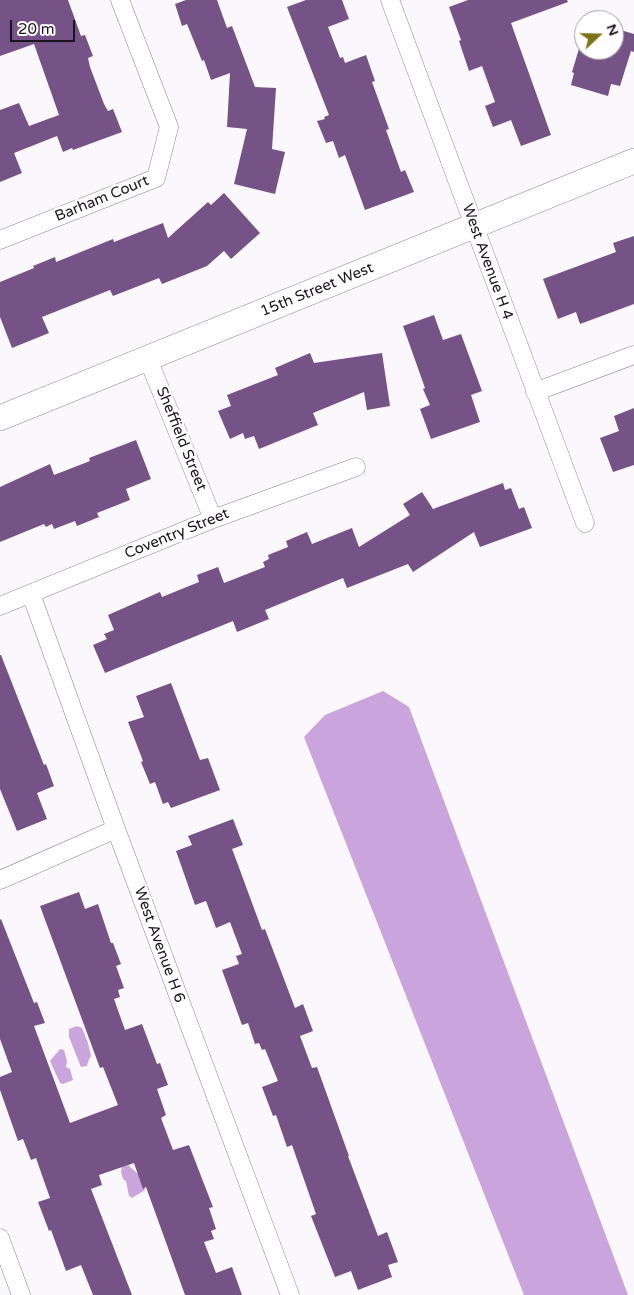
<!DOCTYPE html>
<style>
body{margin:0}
#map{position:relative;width:634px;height:1295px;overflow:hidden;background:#fbf8fd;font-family:"Varela Round",sans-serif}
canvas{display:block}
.north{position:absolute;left:574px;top:10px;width:50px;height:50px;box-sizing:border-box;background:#fff;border:1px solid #a4a1a5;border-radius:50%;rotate:69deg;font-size:14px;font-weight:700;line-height:20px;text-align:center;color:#1b151e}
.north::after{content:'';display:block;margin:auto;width:18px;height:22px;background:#7b7416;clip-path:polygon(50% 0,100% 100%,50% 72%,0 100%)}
.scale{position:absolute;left:10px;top:20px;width:65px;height:22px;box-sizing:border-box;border:2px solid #1b151e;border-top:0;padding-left:6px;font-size:15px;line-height:18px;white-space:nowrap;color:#1b151e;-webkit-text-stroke:4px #fff;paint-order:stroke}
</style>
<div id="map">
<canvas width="634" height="1295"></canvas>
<div class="north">N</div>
<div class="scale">20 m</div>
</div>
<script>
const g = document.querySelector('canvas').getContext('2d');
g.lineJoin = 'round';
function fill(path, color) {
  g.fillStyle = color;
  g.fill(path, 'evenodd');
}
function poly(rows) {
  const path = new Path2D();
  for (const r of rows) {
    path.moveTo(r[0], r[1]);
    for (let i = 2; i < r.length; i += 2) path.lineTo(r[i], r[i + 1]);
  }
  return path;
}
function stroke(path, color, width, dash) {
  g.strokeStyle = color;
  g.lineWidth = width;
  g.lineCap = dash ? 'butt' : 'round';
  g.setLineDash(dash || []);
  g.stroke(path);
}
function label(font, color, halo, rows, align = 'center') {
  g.font = font + ' "Varela Round",sans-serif';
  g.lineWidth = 5;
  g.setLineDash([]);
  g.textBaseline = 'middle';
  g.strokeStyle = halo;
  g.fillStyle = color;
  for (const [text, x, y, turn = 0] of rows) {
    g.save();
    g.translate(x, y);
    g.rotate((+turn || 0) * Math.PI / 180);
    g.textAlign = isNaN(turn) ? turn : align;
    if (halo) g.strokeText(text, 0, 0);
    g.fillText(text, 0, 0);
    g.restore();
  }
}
const water = poly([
 [383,691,409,707,628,1295,524,1295,304,737,325,715],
 [77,1026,82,1028,88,1043,91,1056,88,1062,87,1066,81,1067,69,1037,69,1029],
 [60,1049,64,1050,67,1061,66,1067,70,1069,73,1080,63,1084,60,1083,50,1061],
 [128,1165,138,1174,145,1190,132,1198,129,1196,126,1181,123,1179,121,1172,122,1167]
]);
const building = poly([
 [0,0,68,0,81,36,85,35,93,56,88,58,90,67,104,104,108,111,113,109,122,132,73,150,72,148,63,152,57,136,14,153,22,173,0,182,0,110,19,103,29,126,59,115,34,44,0,56],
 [186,0,217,0,227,28,232,26,255,87,276,88,272,149,285,152,275,194,234,184,247,129,227,127,230,73,211,80,204,60,202,61,187,24,182,26,175,4],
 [306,0,342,0,349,19,328,27,340,58,343,57,345,63,366,55,375,81,372,82,389,129,386,130,401,172,405,170,414,192,365,210,345,155,339,158,333,141,326,143,317,121,325,119,324,117,329,115,287,7],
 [468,0,567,0,568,2,511,23,551,135,521,146,511,120,493,127,485,106,495,102,482,66,469,71,459,41,461,40,449,7],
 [614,28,634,34,634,52,631,51,620,86,611,84,608,96,571,85,574,73,572,72,584,32,584,50,614,50],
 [224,193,260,233,231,259,224,251,207,266,162,284,159,278,113,296,110,290,42,317,49,333,12,348,0,317,0,282,34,268,33,266,55,257,56,262,113,239,114,242,163,223,168,238,208,202,211,205],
 [634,236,634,304,580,324,576,312,558,319,543,279,616,252,613,243],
 [434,315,443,340,461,334,482,391,471,395,480,422,431,439,420,409,430,405,423,389,425,388,403,326],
 [310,353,314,363,382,353,390,406,367,410,364,392,313,413,318,425,259,449,254,436,245,439,243,433,230,439,218,411,231,406,227,395,278,375,275,368],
 [634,408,634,465,613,472,600,438,619,431,614,416],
 [136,440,151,479,126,489,130,500,97,513,99,517,77,526,75,521,54,529,52,524,46,527,44,524,0,542,0,487,50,464,54,475,90,461,89,458],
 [503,483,505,490,511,488,519,509,524,507,532,528,480,547,474,532,413,572,408,564,347,588,343,578,265,610,269,619,237,632,233,621,105,673,93,645,107,639,104,634,114,630,108,615,160,592,162,597,199,582,197,575,218,567,224,583,265,567,263,562,269,559,268,555,288,547,286,541,307,532,312,544,352,528,359,547,410,515,403,504,422,492,433,509],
 [0,655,1,655,44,765,46,764,54,786,37,793,47,819,17,831,0,789],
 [171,683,200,760,208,758,220,790,171,808,168,802,163,804,155,782,150,784,141,762,143,761,128,722,144,717,136,696],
 [233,819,243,845,232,849,234,854,262,930,265,929,295,1008,303,1004,313,1031,300,1036,312,1068,317,1067,349,1156,348,1156,378,1236,387,1232,398,1262,388,1265,392,1277,358,1290,351,1271,335,1277,311,1216,316,1214,292,1145,287,1147,276,1115,273,1116,262,1087,278,1081,265,1049,262,1050,259,1043,255,1044,248,1023,242,1025,222,970,239,964,236,956,242,954,230,922,216,928,206,901,195,905,176,851,192,845,188,836],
 [79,892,85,909,98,904,111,943,113,943,121,964,116,966,124,988,118,990,120,997,114,999,125,1030,142,1024,157,1064,160,1063,168,1085,157,1089,166,1115,161,1118,173,1150,189,1145,213,1207,209,1208,216,1229,211,1231,214,1239,204,1242,216,1273,232,1267,242,1295,185,1295,146,1187,143,1189,134,1163,99,1175,102,1185,91,1189,132,1295,93,1295,81,1265,66,1271,51,1230,49,1231,38,1202,50,1198,36,1158,31,1160,23,1139,18,1141,0,1090,0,1077,12,1072,0,1039,0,920,1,919,34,1003,37,1002,45,1023,34,1026,70,1123,118,1105,103,1067,100,1068,40,906]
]);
const street = poly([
 [390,0,585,523],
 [0,240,156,178,169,127,120,0],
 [148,359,213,519],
 [535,392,634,355],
 [31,594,116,829,290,1295],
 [0,606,213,519,356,467],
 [0,880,116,829],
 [0,1238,21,1295]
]);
const secondary = poly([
 [0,418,634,161]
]);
const streetNames = [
 ["Barham Court",102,199,-22],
 ["West Avenue H 4",487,262,70],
 ["15th Street West",317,290,-22],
 ["Sheffield Street",181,439,68],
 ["Coventry Street",177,534,-22],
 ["West Avenue H 6",159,945,70]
];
fill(water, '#caa4dd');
fill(building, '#755386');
stroke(street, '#8f8097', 19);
stroke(secondary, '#8f8097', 26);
stroke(street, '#fff', 18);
stroke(secondary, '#fff', 25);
label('15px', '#1b151e', '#fff', streetNames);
</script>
